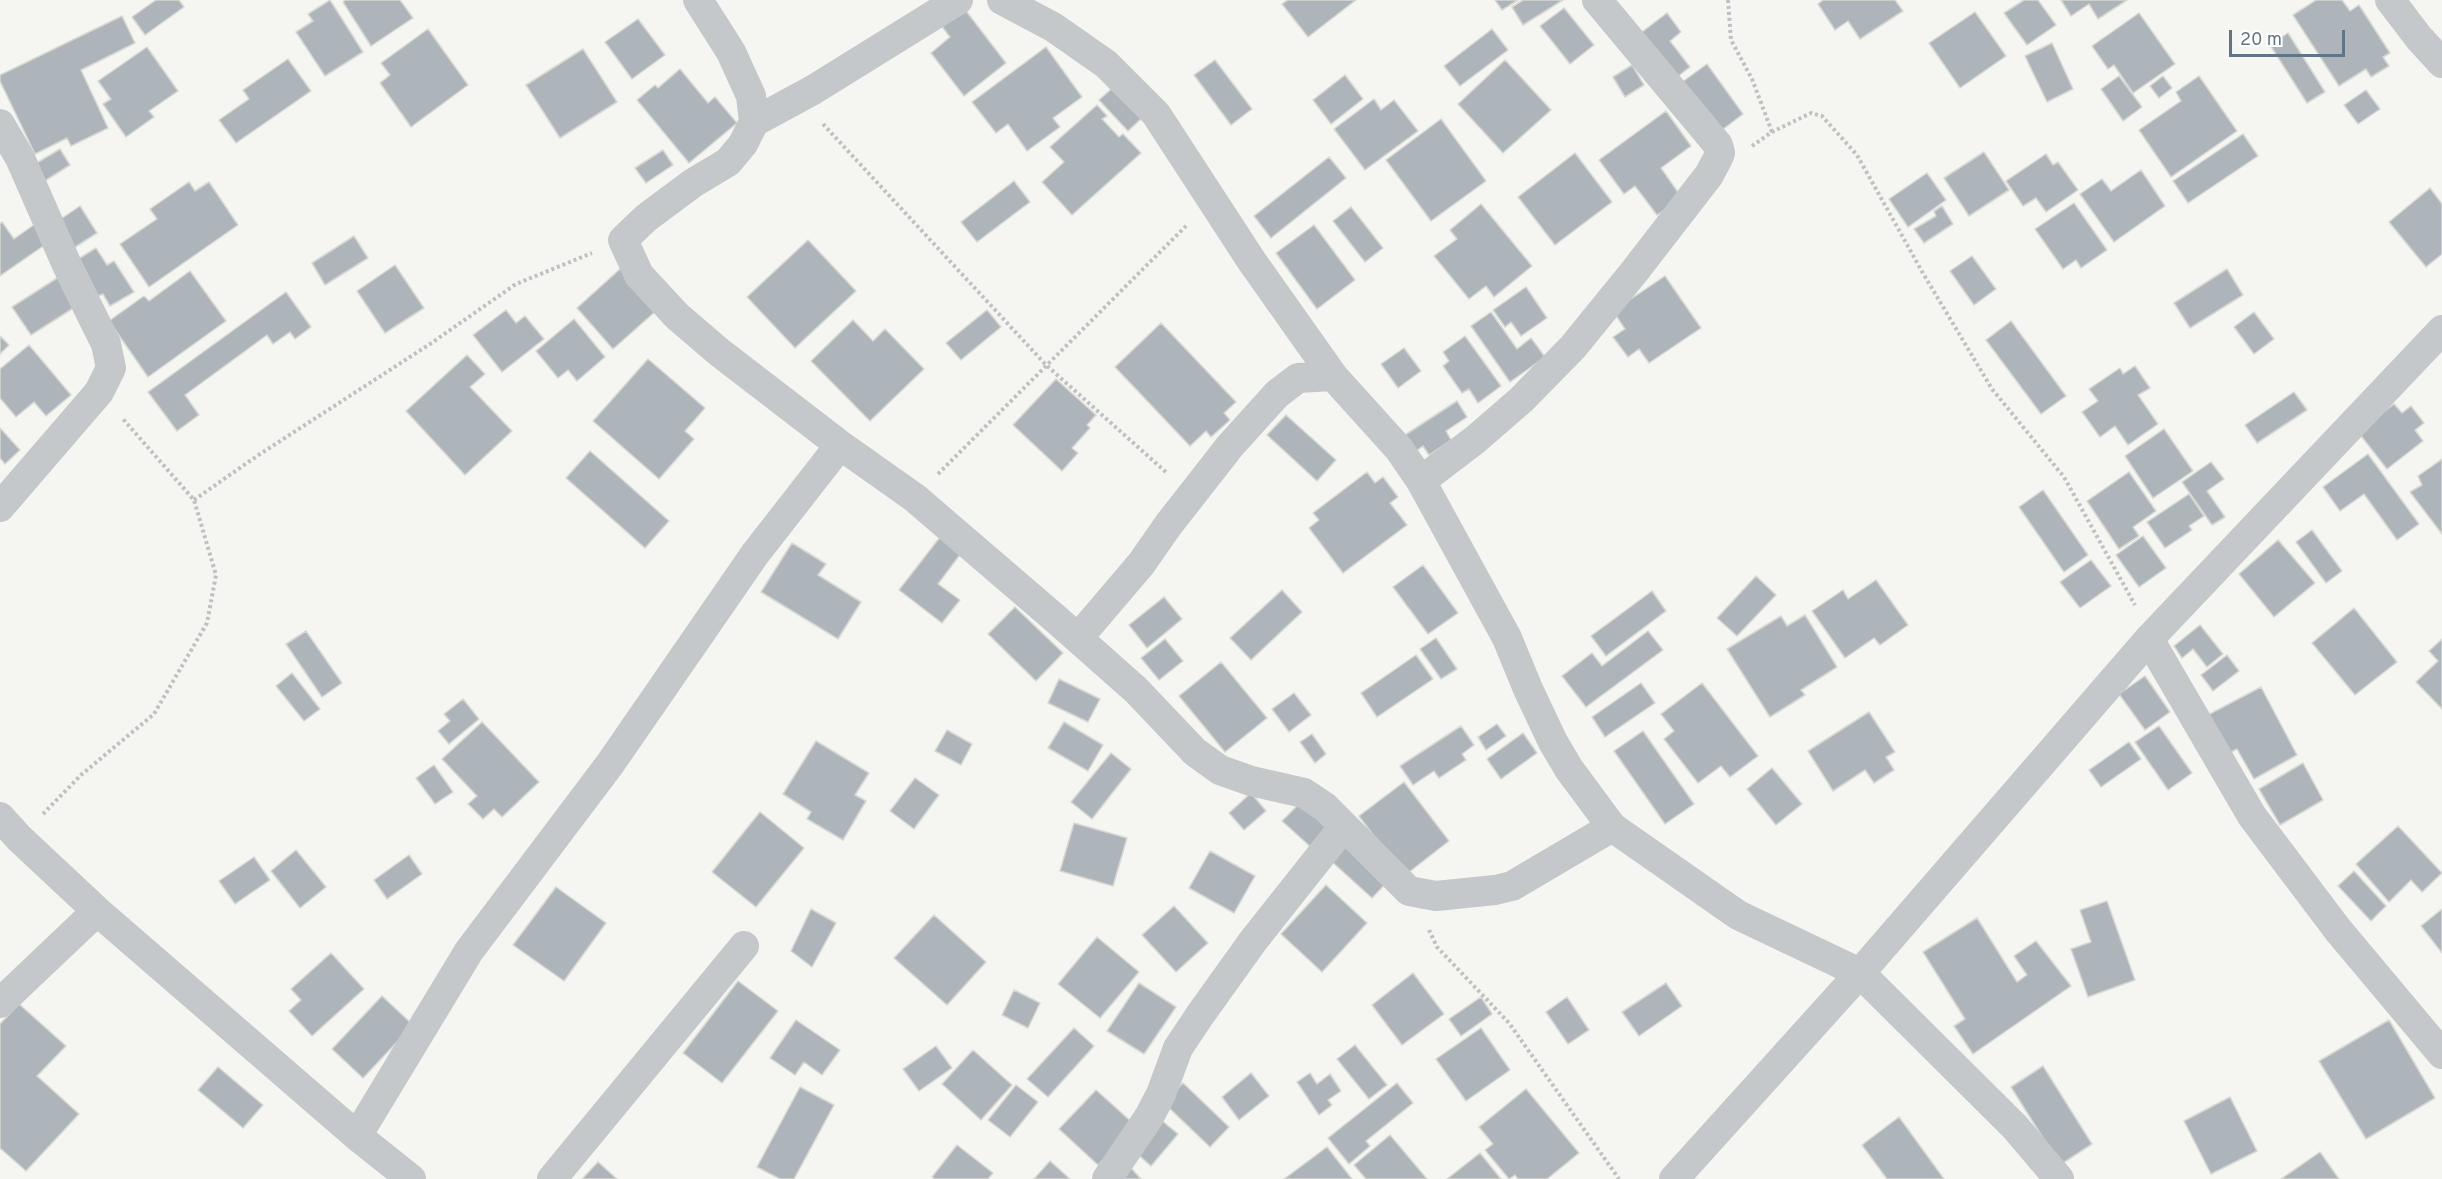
<!DOCTYPE html>
<style>
body{margin:0}
#map{position:relative;width:2442px;height:1179px;overflow:hidden;background:#f5f6f1;font-family:Overpass,sans-serif}
canvas{display:block}
.scale{position:absolute;left:2229px;top:30px;width:116px;height:27px;box-sizing:border-box;border:3px solid #627584;border-top:0;padding-left:8px;font-size:18px;line-height:21px;white-space:nowrap;color:#627584;-webkit-text-stroke:4px #fff;paint-order:stroke}
</style>
<div id="map">
<canvas width="2442" height="1179"></canvas>
<div class="scale">20 m</div>
</div>
<script>
const g = document.querySelector('canvas').getContext('2d');
g.lineJoin = 'round';
function fill(path, color) {
  g.fillStyle = color;
  g.fill(path, 'evenodd');
}
function poly(rows) {
  const path = new Path2D();
  for (const r of rows) {
    path.moveTo(r[0], r[1]);
    for (let i = 2; i < r.length; i += 2) path.lineTo(r[i], r[i + 1]);
  }
  return path;
}
function stroke(path, color, width, dash) {
  g.strokeStyle = color;
  g.lineWidth = width;
  g.lineCap = dash ? 'butt' : 'round';
  g.setLineDash(dash || []);
  g.stroke(path);
}
const building = poly([
 [156,0,179,0,184,7,145,35,132,17,156,0],
 [330,0,363,52,325,76,296,32,313,21,308,14,330,0],
 [345,0,400,0,413,18,371,46,343,2,345,0],
 [1288,0,1356,0,1308,37,1282,4,1288,0],
 [1495,0,1518,0,1502,10,1495,0],
 [1523,0,1563,0,1523,25,1512,7,1523,0],
 [1823,0,1895,0,1903,11,1860,39,1848,21,1835,30,1818,4,1823,0],
 [2024,0,2038,0,2056,25,2027,45,2004,13,2024,0],
 [2061,0,2127,0,2098,19,2089,4,2071,16,2061,0],
 [2316,0,2342,0,2350,11,2359,5,2390,53,2383,57,2389,66,2371,77,2366,69,2339,86,2293,15,2316,0],
 [963,7,1006,63,964,96,931,53,950,37,941,25,963,7],
 [1564,8,1594,45,1570,64,1540,26,1564,8],
 [1975,12,2006,56,1960,88,1929,43,1975,12],
 [1667,13,1681,32,1670,41,1690,67,1673,80,1638,35,1667,13],
 [2139,13,2175,64,2133,93,2114,65,2108,69,2092,46,2139,13],
 [122,16,135,43,81,70,108,128,71,146,67,138,35,154,0,81,0,75,122,16],
 [638,19,665,55,632,79,605,42,638,19],
 [428,29,468,85,411,127,380,83,390,75,381,63,428,29],
 [1492,29,1508,50,1460,86,1444,66,1492,29],
 [2288,33,2325,92,2307,103,2270,45,2288,33],
 [2052,43,2073,89,2047,102,2025,56,2052,43],
 [147,47,178,91,149,111,154,117,126,137,103,104,111,99,98,81,147,47],
 [1046,47,1082,97,1053,118,1060,127,1027,151,1008,124,996,133,972,102,1046,47],
 [583,49,617,102,560,138,526,85,583,49],
 [288,59,311,91,236,143,219,120,249,99,243,90,288,59],
 [1215,60,1252,109,1231,125,1194,75,1215,60],
 [1505,60,1551,110,1503,153,1458,104,1505,60],
 [1707,64,1743,114,1718,133,1681,83,1707,64],
 [1632,65,1644,85,1625,97,1613,77,1632,65],
 [680,69,708,103,715,97,737,123,689,163,637,100,655,85,658,88,680,69],
 [1345,75,1363,99,1331,124,1313,100,1345,75],
 [2119,76,2142,107,2123,121,2101,89,2119,76],
 [2163,76,2172,88,2159,98,2150,86,2163,76],
 [2199,76,2237,131,2171,177,2139,130,2181,101,2176,92,2199,76],
 [1117,84,1144,116,1128,131,1099,100,1117,84],
 [2366,90,2380,109,2358,124,2344,105,2366,90],
 [1374,99,1381,110,1394,100,1418,131,1365,170,1334,129,1374,99],
 [1097,105,1107,116,1102,119,1119,137,1123,134,1141,153,1072,215,1042,182,1064,162,1050,147,1097,105],
 [1666,111,1691,146,1661,168,1682,198,1657,215,1635,186,1624,194,1599,160,1666,111],
 [1441,119,1486,181,1431,221,1386,160,1441,119],
 [2243,134,2258,156,2188,203,2173,181,2243,134],
 [60,149,70,165,40,184,30,167,60,149],
 [663,150,673,165,646,183,635,168,663,150],
 [1984,152,2009,190,1969,216,1944,178,1984,152],
 [1575,153,1612,202,1555,245,1518,197,1575,153],
 [2046,154,2053,165,2058,162,2078,190,2046,212,2036,198,2023,206,2006,181,2046,154],
 [1329,157,1346,178,1271,238,1254,216,1329,157],
 [2141,170,2165,206,2114,242,2080,194,2102,179,2111,191,2141,170],
 [1927,173,1946,200,1908,227,1889,199,1927,173],
 [1014,181,1030,202,977,242,961,222,1014,181],
 [189,182,195,191,209,182,238,225,149,287,120,244,157,219,150,209,189,182],
 [2430,188,2442,204,2442,254,2426,267,2389,222,2430,188],
 [2074,203,2107,250,2081,268,2076,260,2063,269,2035,229,2074,203],
 [1481,204,1532,266,1494,297,1486,286,1469,299,1434,256,1457,239,1450,230,1481,204],
 [80,206,97,233,69,251,52,225,80,206],
 [1942,206,1953,224,1924,243,1914,229,1936,216,1934,211,1942,206],
 [1351,207,1383,248,1365,262,1333,221,1351,207],
 [2,222,14,239,35,224,49,242,0,276,0,224,2,222],
 [1314,225,1355,280,1317,309,1276,253,1314,225],
 [354,236,368,258,325,285,312,263,354,236],
 [808,240,856,291,795,348,747,297,808,240],
 [96,248,107,265,114,261,134,292,110,306,103,294,98,296,75,261,96,248],
 [1972,256,1996,289,1974,305,1950,271,1972,256],
 [395,265,424,308,385,333,357,291,395,265],
 [620,269,657,310,613,349,577,308,620,269],
 [2227,269,2243,295,2190,328,2174,303,2227,269],
 [190,271,226,321,148,377,109,321,144,296,149,301,190,271],
 [65,273,83,302,31,335,12,307,65,273],
 [1665,276,1701,328,1649,363,1639,349,1628,357,1613,337,1625,329,1613,311,1665,276],
 [1526,287,1547,318,1521,336,1511,322,1505,327,1493,310,1526,287],
 [286,292,311,327,295,339,290,332,273,344,267,335,185,395,199,415,177,431,148,392,286,292],
 [506,310,516,323,525,316,544,339,502,372,473,335,506,310],
 [987,310,1001,327,961,360,946,343,987,310],
 [1491,312,1517,349,1531,338,1545,357,1510,382,1471,326,1491,312],
 [2254,312,2274,339,2254,354,2234,327,2254,312],
 [574,319,605,357,577,381,568,370,558,378,536,351,574,319],
 [853,320,873,341,885,329,924,369,870,421,811,361,853,320],
 [2011,321,2066,396,2041,414,1986,340,2011,321],
 [1161,323,1236,402,1224,413,1230,420,1211,437,1206,431,1190,446,1115,367,1161,323],
 [0,336,9,345,0,354,0,336],
 [1465,336,1501,386,1478,403,1469,389,1462,393,1443,366,1449,361,1443,352,1465,336],
 [29,345,71,395,46,416,34,402,16,417,0,398,0,369,29,345],
 [1404,348,1421,371,1398,388,1381,364,1404,348],
 [467,355,485,374,470,387,512,431,465,475,406,411,467,355],
 [648,359,705,408,685,431,694,439,659,479,593,421,648,359],
 [2135,366,2150,388,2138,395,2158,424,2128,445,2115,426,2100,437,2082,412,2098,401,2089,389,2120,368,2123,374,2135,366],
 [1056,379,1096,415,1087,425,1090,428,1072,448,1078,453,1062,471,1013,425,1056,379],
 [2294,392,2307,410,2257,443,2245,425,2294,392],
 [1457,401,1467,417,1446,431,1451,440,1429,455,1423,446,1416,451,1405,435,1457,401],
 [2394,404,2402,413,2411,406,2424,423,2415,430,2423,441,2387,469,2358,432,2394,404],
 [1286,415,1336,460,1317,481,1267,435,1286,415],
 [0,428,20,450,5,464,0,458,0,428],
 [2164,429,2193,471,2153,498,2125,456,2164,429],
 [590,451,669,521,645,548,566,478,590,451],
 [2368,454,2419,524,2397,540,2364,494,2340,511,2323,487,2368,454],
 [2442,459,2442,534,2410,492,2422,485,2418,476,2442,459],
 [2211,462,2224,479,2207,491,2225,517,2212,525,2182,482,2211,462],
 [1367,472,1375,483,1383,477,1398,497,1390,503,1407,525,1343,573,1309,528,1319,520,1313,513,1367,472],
 [2129,472,2156,511,2133,527,2139,536,2119,549,2087,501,2129,472],
 [2043,490,2088,555,2064,572,2019,507,2043,490],
 [2189,494,2204,516,2189,526,2192,530,2165,548,2147,522,2189,494],
 [2312,530,2342,571,2326,583,2296,542,2312,530],
 [944,532,965,548,938,584,960,600,942,623,899,590,944,532],
 [2143,536,2166,568,2139,587,2116,555,2143,536],
 [2278,540,2315,583,2274,617,2239,574,2278,540],
 [792,543,826,564,818,575,861,602,838,639,761,592,792,543],
 [2091,560,2111,586,2080,608,2060,582,2091,560],
 [1423,565,1458,613,1428,634,1393,587,1423,565],
 [1756,576,1776,595,1737,636,1717,618,1756,576],
 [1876,580,1908,625,1880,645,1874,638,1845,658,1812,611,1843,590,1848,599,1876,580],
 [1282,590,1302,612,1251,660,1230,638,1282,590],
 [1652,591,1666,611,1606,656,1591,636,1652,591],
 [1164,597,1182,619,1147,648,1129,625,1164,597],
 [1015,607,1063,653,1036,681,988,634,1015,607],
 [2354,608,2397,662,2355,695,2312,643,2354,608],
 [1805,615,1837,667,1801,690,1805,695,1770,717,1727,649,1781,616,1787,626,1805,615],
 [2200,625,2223,654,2207,667,2193,649,2182,658,2174,646,2200,625],
 [306,631,342,683,322,697,286,644,306,631],
 [1648,631,1663,650,1586,707,1562,676,1592,653,1602,666,1648,631],
 [1436,638,1457,669,1441,679,1420,649,1436,638],
 [1165,639,1183,661,1159,680,1141,658,1165,639],
 [2442,639,2442,709,2416,682,2438,661,2429,651,2442,639],
 [1416,655,1433,679,1377,717,1361,693,1416,655],
 [2227,655,2239,671,2213,691,2201,675,2227,655],
 [1221,662,1267,718,1225,752,1179,696,1221,662],
 [292,673,320,709,304,721,276,686,292,673],
 [2145,676,2170,712,2145,730,2119,694,2145,676],
 [1059,679,1100,699,1088,722,1048,703,1059,679],
 [1641,683,1655,703,1605,737,1592,717,1641,683],
 [1702,683,1758,756,1730,777,1721,766,1698,783,1664,739,1674,731,1661,714,1702,683],
 [2261,687,2297,755,2254,779,2237,749,2227,754,2206,716,2261,687],
 [1294,693,1311,715,1289,732,1272,709,1294,693],
 [463,699,479,719,449,744,438,731,450,721,444,714,463,699],
 [1869,712,1895,752,1886,757,1894,770,1874,783,1865,770,1833,791,1808,751,1869,712],
 [482,722,539,782,502,817,494,809,483,819,468,804,477,796,442,759,482,722],
 [1064,722,1103,745,1088,771,1048,748,1064,722],
 [1497,724,1506,736,1486,750,1478,737,1497,724],
 [1461,726,1474,745,1462,754,1466,760,1439,778,1434,771,1413,785,1400,766,1461,726],
 [2159,726,2192,773,2168,790,2135,742,2159,726],
 [947,730,972,744,961,765,935,751,947,730],
 [1643,731,1694,804,1665,824,1614,751,1643,731],
 [1523,733,1537,753,1501,779,1487,759,1523,733],
 [1312,734,1326,754,1315,763,1300,742,1312,734],
 [816,741,869,773,855,795,866,801,843,840,807,819,811,812,783,794,816,741],
 [2129,742,2141,759,2101,787,2089,770,2129,742],
 [1111,753,1131,769,1092,819,1071,802,1111,753],
 [2303,763,2323,800,2280,825,2259,789,2303,763],
 [434,765,453,792,435,804,416,778,434,765],
 [1772,768,1802,804,1776,825,1747,789,1772,768],
 [915,778,939,795,914,829,890,811,915,778],
 [1404,782,1449,841,1404,876,1359,816,1404,782],
 [1251,793,1266,811,1244,830,1229,813,1251,793],
 [1302,801,1333,830,1314,850,1282,821,1302,801],
 [760,812,804,848,756,907,712,872,760,812],
 [1074,823,1127,838,1113,886,1060,871,1074,823],
 [2398,826,2442,873,2422,892,2411,880,2389,902,2356,864,2398,826],
 [1350,839,1391,878,1372,898,1330,860,1350,839],
 [296,850,326,887,300,908,271,871,296,850],
 [1210,851,1255,876,1234,913,1189,888,1210,851],
 [409,855,422,874,387,899,374,880,409,855],
 [254,857,270,880,235,904,219,881,254,857],
 [2354,871,2386,906,2371,921,2338,886,2354,871],
 [1326,885,1367,923,1322,972,1281,934,1326,885],
 [556,887,606,923,564,981,513,945,556,887],
 [2107,901,2135,980,2088,997,2071,949,2091,942,2080,910,2107,901],
 [1174,906,1208,943,1176,972,1142,935,1174,906],
 [811,909,836,923,812,967,791,951,811,909],
 [2442,909,2442,953,2421,926,2442,909],
 [934,915,986,962,947,1005,894,958,934,915],
 [1977,918,2017,982,2027,975,2014,956,2036,941,2071,986,1973,1054,1954,1026,1965,1019,1923,952,1977,918],
 [1097,937,1139,972,1100,1018,1058,984,1097,937],
 [331,953,364,989,312,1036,289,1011,301,1000,291,989,331,953],
 [1413,973,1444,1014,1402,1045,1372,1005,1413,973],
 [738,981,778,1011,722,1083,683,1053,738,981],
 [1139,983,1176,1007,1144,1054,1107,1031,1139,983],
 [1666,983,1682,1006,1639,1036,1622,1012,1666,983],
 [1014,990,1040,1003,1028,1028,1002,1015,1014,990],
 [382,996,413,1025,363,1078,332,1049,382,996],
 [1481,997,1492,1014,1461,1036,1449,1019,1481,997],
 [1567,997,1589,1030,1568,1044,1546,1012,1567,997],
 [19,1004,66,1046,37,1076,79,1114,26,1171,0,1148,0,1024,19,1004],
 [796,1020,840,1050,822,1075,804,1062,795,1075,770,1058,796,1020],
 [2389,1020,2435,1098,2366,1139,2319,1061,2389,1020],
 [1074,1028,1094,1046,1048,1097,1027,1079,1074,1028],
 [1481,1028,1510,1070,1466,1101,1436,1059,1481,1028],
 [1355,1045,1387,1085,1369,1099,1337,1059,1355,1045],
 [936,1046,952,1068,919,1091,903,1069,936,1046],
 [973,1050,1012,1085,981,1120,942,1084,973,1050],
 [2043,1066,2092,1144,2060,1165,2011,1087,2043,1066],
 [218,1067,263,1105,243,1128,198,1090,218,1067],
 [1251,1073,1269,1096,1239,1120,1222,1097,1251,1073],
 [1310,1073,1317,1084,1330,1074,1341,1091,1328,1100,1332,1105,1319,1115,1297,1082,1310,1073],
 [1183,1083,1229,1127,1210,1147,1164,1103,1183,1083],
 [1397,1083,1413,1103,1366,1141,1370,1146,1349,1164,1328,1138,1397,1083],
 [1016,1085,1038,1102,1010,1137,988,1120,1016,1085],
 [800,1087,834,1105,794,1179,780,1179,757,1167,800,1087],
 [1526,1089,1579,1153,1547,1179,1518,1179,1515,1175,1509,1179,1485,1150,1493,1144,1479,1127,1526,1089],
 [1096,1090,1135,1125,1098,1165,1059,1129,1096,1090],
 [2230,1097,2257,1151,2211,1174,2184,1121,2230,1097],
 [1899,1117,1944,1179,1887,1179,1862,1145,1899,1117],
 [1161,1120,1178,1134,1151,1166,1134,1151,1161,1120],
 [1390,1135,1427,1179,1366,1179,1354,1165,1390,1135],
 [957,1145,993,1173,988,1179,935,1179,932,1177,957,1145],
 [1327,1147,1352,1179,1284,1179,1327,1147],
 [2320,1152,2339,1179,2281,1179,2320,1152],
 [1480,1153,1501,1179,1447,1179,1480,1153],
 [1050,1161,1070,1179,1034,1179,1050,1161],
 [598,1162,617,1179,582,1179,598,1162],
 [1131,1168,1141,1179,1119,1179,1131,1168]
]);
const path = poly([
 [1728,0,1731,40,1752,79,1772,132],
 [823,124,1046,365,1167,473],
 [1752,146,1772,132,1811,113,1822,116,1857,155,1924,275,1992,389,2064,477,2135,605],
 [938,474,1187,225],
 [194,500,257,456,430,344,516,284,592,253],
 [43,814,81,775,154,714,207,623,216,575,194,500,123,419],
 [1429,930,1437,947,1509,1023,1619,1179]
]);
const minor = poly([
 [698,0,731,52,751,96,754,122,743,144,728,162,693,183,646,218,623,240,639,275,677,316,719,352,840,445,915,498,1057,620,1136,690,1195,752,1220,770,1251,781,1304,793,1325,807,1344,826],
 [1002,0,1053,27,1106,64,1156,114,1251,260,1333,376],
 [2390,0,2419,38,2442,63],
 [754,122,813,90,958,0],
 [0,124,20,158,67,265,106,344,111,368,99,392,0,507],
 [1421,481,1476,439,1521,400,1573,347,1634,272,1709,175,1717,160,1720,153,1718,145,1597,0],
 [1078,638,1141,564,1169,524,1230,446,1277,394,1298,378,1333,376,1399,449,1421,481,1507,638,1528,689,1553,742,1569,769,1612,827,1738,915,1860,973,2015,1127,2059,1179],
 [2149,639,2252,816,2338,930,2442,1054],
 [0,817,19,838,97,911,357,1136,411,1179],
 [0,1003,97,911],
 [357,1136,469,951,610,764,755,554,840,445],
 [552,1179,744,946],
 [1107,1179,1149,1117,1161,1094,1178,1048,1200,1015,1253,941,1344,826,1409,891,1436,896,1495,890,1512,886,1612,827],
 [1674,1179,1860,973,2149,639,2442,330]
]);
fill(building, '#adb5ba');
stroke(building, '#d7d7d4', 1.5);
stroke(path, '#bec0c2', 4, [3, 3]);
stroke(minor, '#c4c8cb', 30);
</script>
